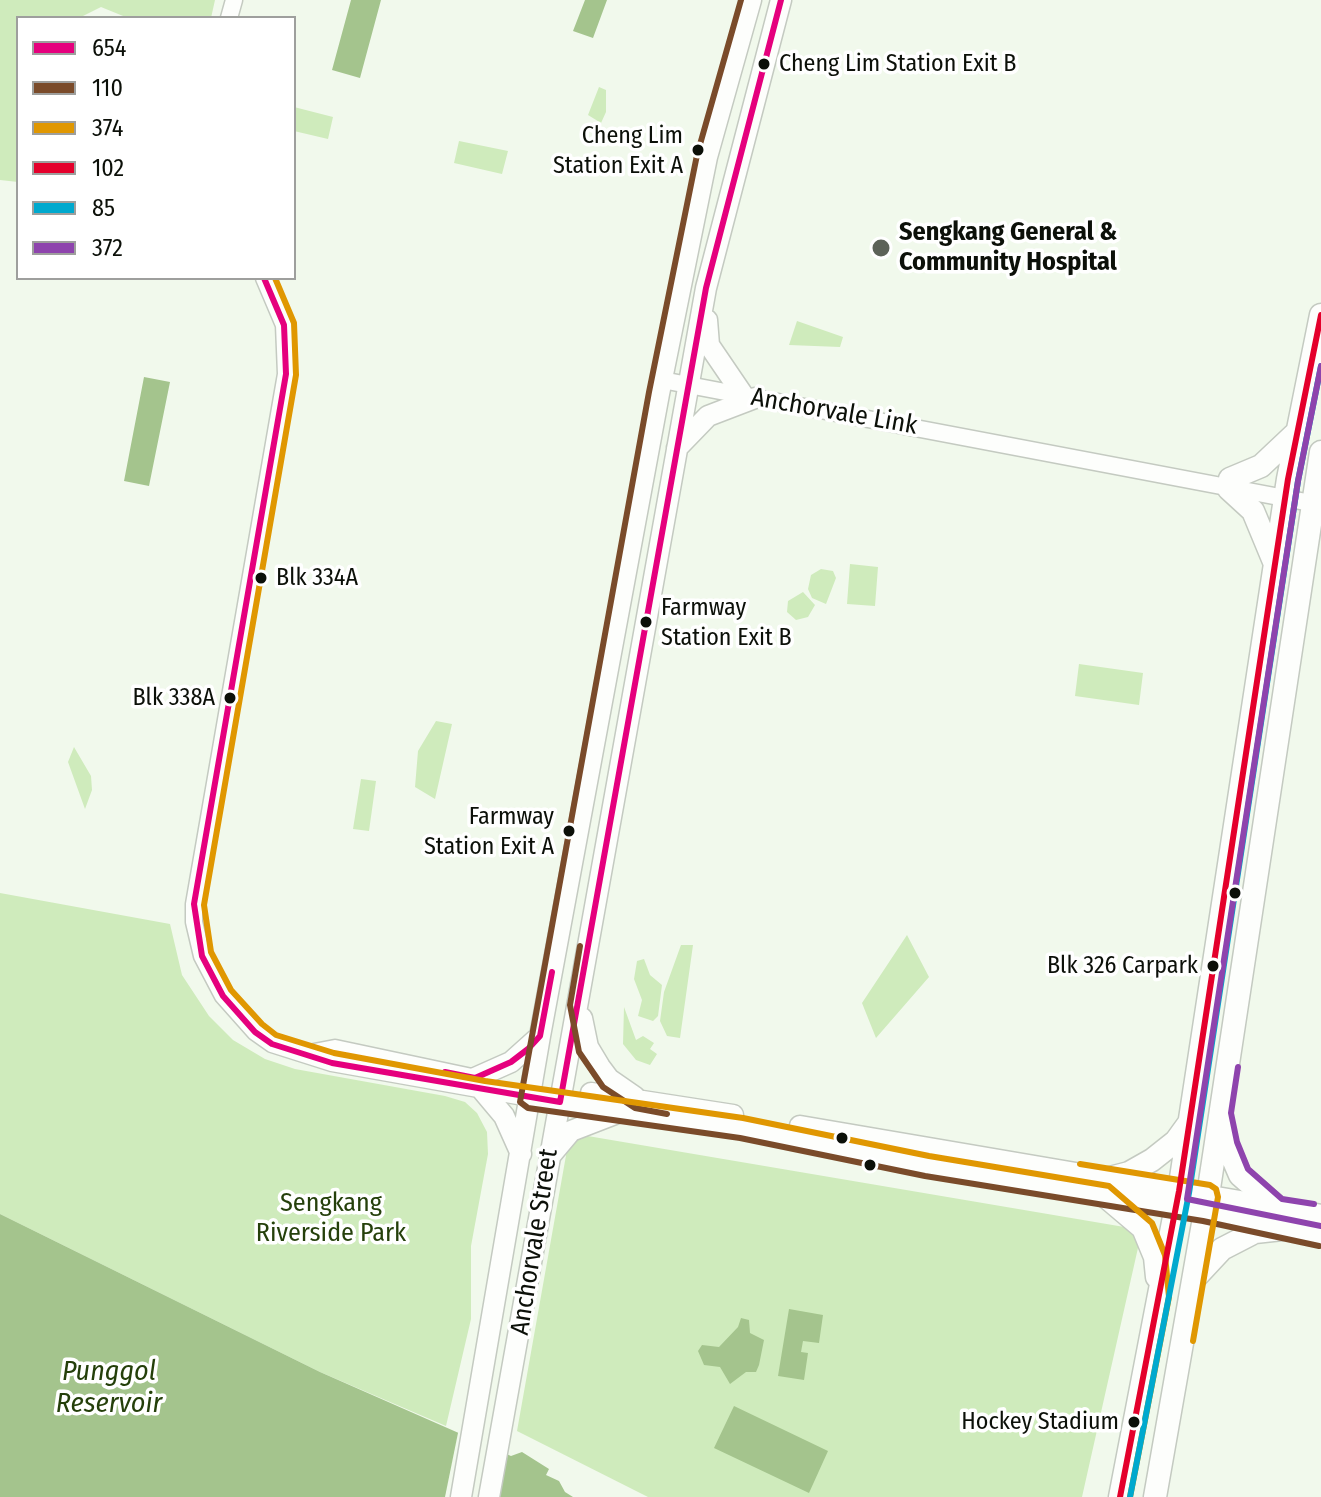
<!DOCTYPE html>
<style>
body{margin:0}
#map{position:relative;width:1321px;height:1497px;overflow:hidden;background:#f1f9ec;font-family:"Fira Sans Condensed",sans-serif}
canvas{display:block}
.legend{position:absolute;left:16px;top:16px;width:280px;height:264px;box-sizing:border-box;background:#fff;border:2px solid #9e9f9d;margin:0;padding:10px 14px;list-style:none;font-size:24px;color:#0c1009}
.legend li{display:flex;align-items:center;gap:16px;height:40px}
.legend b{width:40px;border:2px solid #9e9f9d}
</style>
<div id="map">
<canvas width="1321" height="1497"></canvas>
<ul class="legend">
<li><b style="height:10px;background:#e5007d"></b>654</li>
<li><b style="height:10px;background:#7a4b2a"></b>110</li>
<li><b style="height:10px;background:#e09701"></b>374</li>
<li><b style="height:10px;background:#e4002b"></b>102</li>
<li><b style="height:10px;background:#00a9ce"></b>85</li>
<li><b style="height:10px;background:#8e44ad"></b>372</li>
</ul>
</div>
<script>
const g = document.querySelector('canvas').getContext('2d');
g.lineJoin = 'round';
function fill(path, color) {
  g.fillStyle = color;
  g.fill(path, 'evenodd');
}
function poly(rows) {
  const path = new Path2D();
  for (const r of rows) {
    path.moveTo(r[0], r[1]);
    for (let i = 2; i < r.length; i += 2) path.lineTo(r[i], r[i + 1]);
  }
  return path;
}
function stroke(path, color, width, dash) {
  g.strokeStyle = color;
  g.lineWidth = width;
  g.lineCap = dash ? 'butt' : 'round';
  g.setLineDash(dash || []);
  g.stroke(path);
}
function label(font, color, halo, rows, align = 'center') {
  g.font = font + ' "Fira Sans Condensed",sans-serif';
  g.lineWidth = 7;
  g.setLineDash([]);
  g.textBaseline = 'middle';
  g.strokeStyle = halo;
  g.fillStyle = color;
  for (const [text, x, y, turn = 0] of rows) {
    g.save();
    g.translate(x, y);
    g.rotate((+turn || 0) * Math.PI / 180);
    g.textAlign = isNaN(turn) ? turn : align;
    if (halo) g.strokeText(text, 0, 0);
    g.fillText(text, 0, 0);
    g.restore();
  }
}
const green = poly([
 [0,0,215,0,211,18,128,18,101,7,79,18,18,18,18,182,0,180],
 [599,87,606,90,606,112,601,123,588,115],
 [294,107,333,117,328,139,294,131],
 [459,141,508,151,502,174,454,163],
 [797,321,843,337,840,347,789,345],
 [850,564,878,567,875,606,847,604],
 [821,569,833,571,836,578,826,604,812,598,808,589,811,575],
 [803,592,815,605,808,617,796,620,787,612,788,601],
 [1079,664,1143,673,1139,705,1075,696],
 [436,721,452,724,435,799,415,787,418,751],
 [74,747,91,776,92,790,85,809,68,762],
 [361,779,376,781,369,831,353,829],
 [0,893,170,924,182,975,209,1016,233,1040,265,1059,295,1069,445,1096,465,1102,477,1113,487,1132,488,1154,471,1246,471,1319,446,1426,320,1372,0,1214],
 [907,935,929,977,876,1038,862,1003],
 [681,945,693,945,680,1038,667,1036,660,1021,664,992],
 [644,959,650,975,662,985,658,1016,653,1021,638,1016,642,1000,634,979,637,961],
 [624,1007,636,1040,643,1036,654,1043,650,1049,657,1054,650,1065,636,1060,623,1044],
 [570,1133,1142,1230,1082,1497,648,1497,517,1431]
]);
const water = poly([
 [351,0,381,0,360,78,332,70],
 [585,0,607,0,593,38,573,31],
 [144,377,170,382,149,486,124,481],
 [0,1214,320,1372,511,1456,522,1452,549,1469,546,1475,559,1481,565,1492,573,1497,0,1497],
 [789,1309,823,1315,819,1343,803,1341,801,1352,808,1353,804,1380,778,1376],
 [741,1318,749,1320,750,1333,764,1340,759,1365,756,1372,746,1372,730,1384,720,1367,704,1365,698,1351,702,1345,719,1347,738,1327],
 [734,1406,828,1451,809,1493,714,1448]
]);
const pier = poly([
 [459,1428,506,1449,497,1497,445,1497]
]);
const minor = poly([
 [229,18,234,0],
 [264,278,284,325,286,374,194,904,194,922,202,956,223,996,255,1032,272,1044,332,1063,529,1098],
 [662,380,1321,505],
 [309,1053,335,1048,486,1080]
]);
const tertiary = poly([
 [707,320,709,345,743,395],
 [677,448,708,416,755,398],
 [582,1018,588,1047,600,1067,609,1079,635,1097],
 [475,1078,511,1062,540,1036],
 [483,1091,504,1116,521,1154],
 [591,1093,733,1115],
 [529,1098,742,1128,927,1166,1205,1211,1321,1236],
 [800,1126,1321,1215],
 [550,1156,571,1131,615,1114],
 [461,1497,540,1036,659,394,707,157,751,0],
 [489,1497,706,288,781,0]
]);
const secondary = poly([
 [1230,479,1261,466,1296,433],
 [1229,489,1253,511,1275,564],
 [1223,1126,1227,1145,1240,1175,1278,1208],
 [1106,1179,1129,1173,1152,1160,1176,1141,1189,1123],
 [1104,1195,1143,1228,1155,1257,1157,1277],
 [1194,1279,1222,1249,1255,1232,1282,1229],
 [1120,1497,1179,1191,1288,479,1321,315],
 [1155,1497,1208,1195,1321,452]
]);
const bus1 = poly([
 [264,278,284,325,286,374,194,904,202,956,223,996,255,1032,272,1044,332,1063,560,1102,706,288,781,0],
 [445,1072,475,1078,511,1062,528,1049,540,1036,552,972]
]);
const bus2 = poly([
 [741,0,697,155,649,392,520,1102,528,1108,740,1138,925,1176,1203,1221,1319,1246],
 [580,946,570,1005,579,1052,603,1087,635,1108,667,1114]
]);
const bus3 = poly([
 [275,278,294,323,296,375,204,905,211,952,231,990,262,1024,276,1035,334,1053,485,1081,743,1118,929,1156,1109,1186,1152,1223,1165,1255,1169,1297,1130,1497],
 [1080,1164,1210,1185,1216,1189,1218,1197,1193,1341]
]);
const bus4 = poly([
 [1120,1497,1179,1191,1288,479,1321,315]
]);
const bus5 = poly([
 [1130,1497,1189,1193,1298,481,1321,366]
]);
const bus6 = poly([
 [1321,366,1298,481,1187,1199,1321,1226],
 [1238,1067,1231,1113,1237,1142,1248,1169,1282,1199,1314,1204]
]);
const markers = [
 [764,64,7,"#0c1009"],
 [698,150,7,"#0c1009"],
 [881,248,10,"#5c6258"],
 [261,578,7,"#0c1009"],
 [646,622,7,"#0c1009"],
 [230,698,7,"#0c1009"],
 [569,831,7,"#0c1009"],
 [1235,893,7,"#0c1009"],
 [1213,966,7,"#0c1009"],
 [842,1138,7,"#0c1009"],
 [870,1165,7,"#0c1009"],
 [1134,1422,7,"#0c1009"]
];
const busNames = [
 ["Cheng Lim Station Exit B",779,64,"left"],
 ["Cheng Lim",683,136],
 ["Station Exit A",683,166],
 ["Blk 334A",276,578,"left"],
 ["Farmway",661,608,"left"],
 ["Station Exit B",661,638,"left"],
 ["Blk 338A",215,698],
 ["Farmway",554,817],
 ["Station Exit A",554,847],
 ["Blk 326 Carpark",1198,966],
 ["Hockey Stadium",1119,1422]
];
const poiNames = [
 ["Sengkang General &",899,233],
 ["Community Hospital",899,263]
];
const streetNames = [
 ["Anchorvale Link",834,412,10],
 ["Anchorvale Street",535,1242,-81]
];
const parkNames = [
 ["Sengkang",331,1204],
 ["Riverside Park",331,1234]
];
const waterNames = [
 ["Punggol",109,1372],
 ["Reservoir",109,1404]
];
fill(green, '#cfebbc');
fill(water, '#a4c48d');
fill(pier, '#f1f9ec');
stroke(minor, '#c4cac1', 19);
stroke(tertiary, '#c4cac1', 23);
stroke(secondary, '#c4cac1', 25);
stroke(minor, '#fdfefc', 16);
stroke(tertiary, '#fdfefc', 20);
stroke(secondary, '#fdfefc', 22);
stroke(bus1, '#e5007d', 6);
stroke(bus2, '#7a4b2a', 6);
stroke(bus3, '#e09701', 6);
stroke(bus4, '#e4002b', 6);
stroke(bus5, '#00a9ce', 6);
stroke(bus6, '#8e44ad', 6);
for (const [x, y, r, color] of markers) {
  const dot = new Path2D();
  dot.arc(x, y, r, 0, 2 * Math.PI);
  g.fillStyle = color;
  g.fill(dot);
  stroke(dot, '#fff', 3);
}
label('24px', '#0c1009', '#fff', busNames, 'right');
label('bold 26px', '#0c1009', '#fff', poiNames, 'left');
label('26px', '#0c1009', '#fff', streetNames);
label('26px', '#25400b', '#fff', parkNames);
label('italic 28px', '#243f0a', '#fff', waterNames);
</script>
